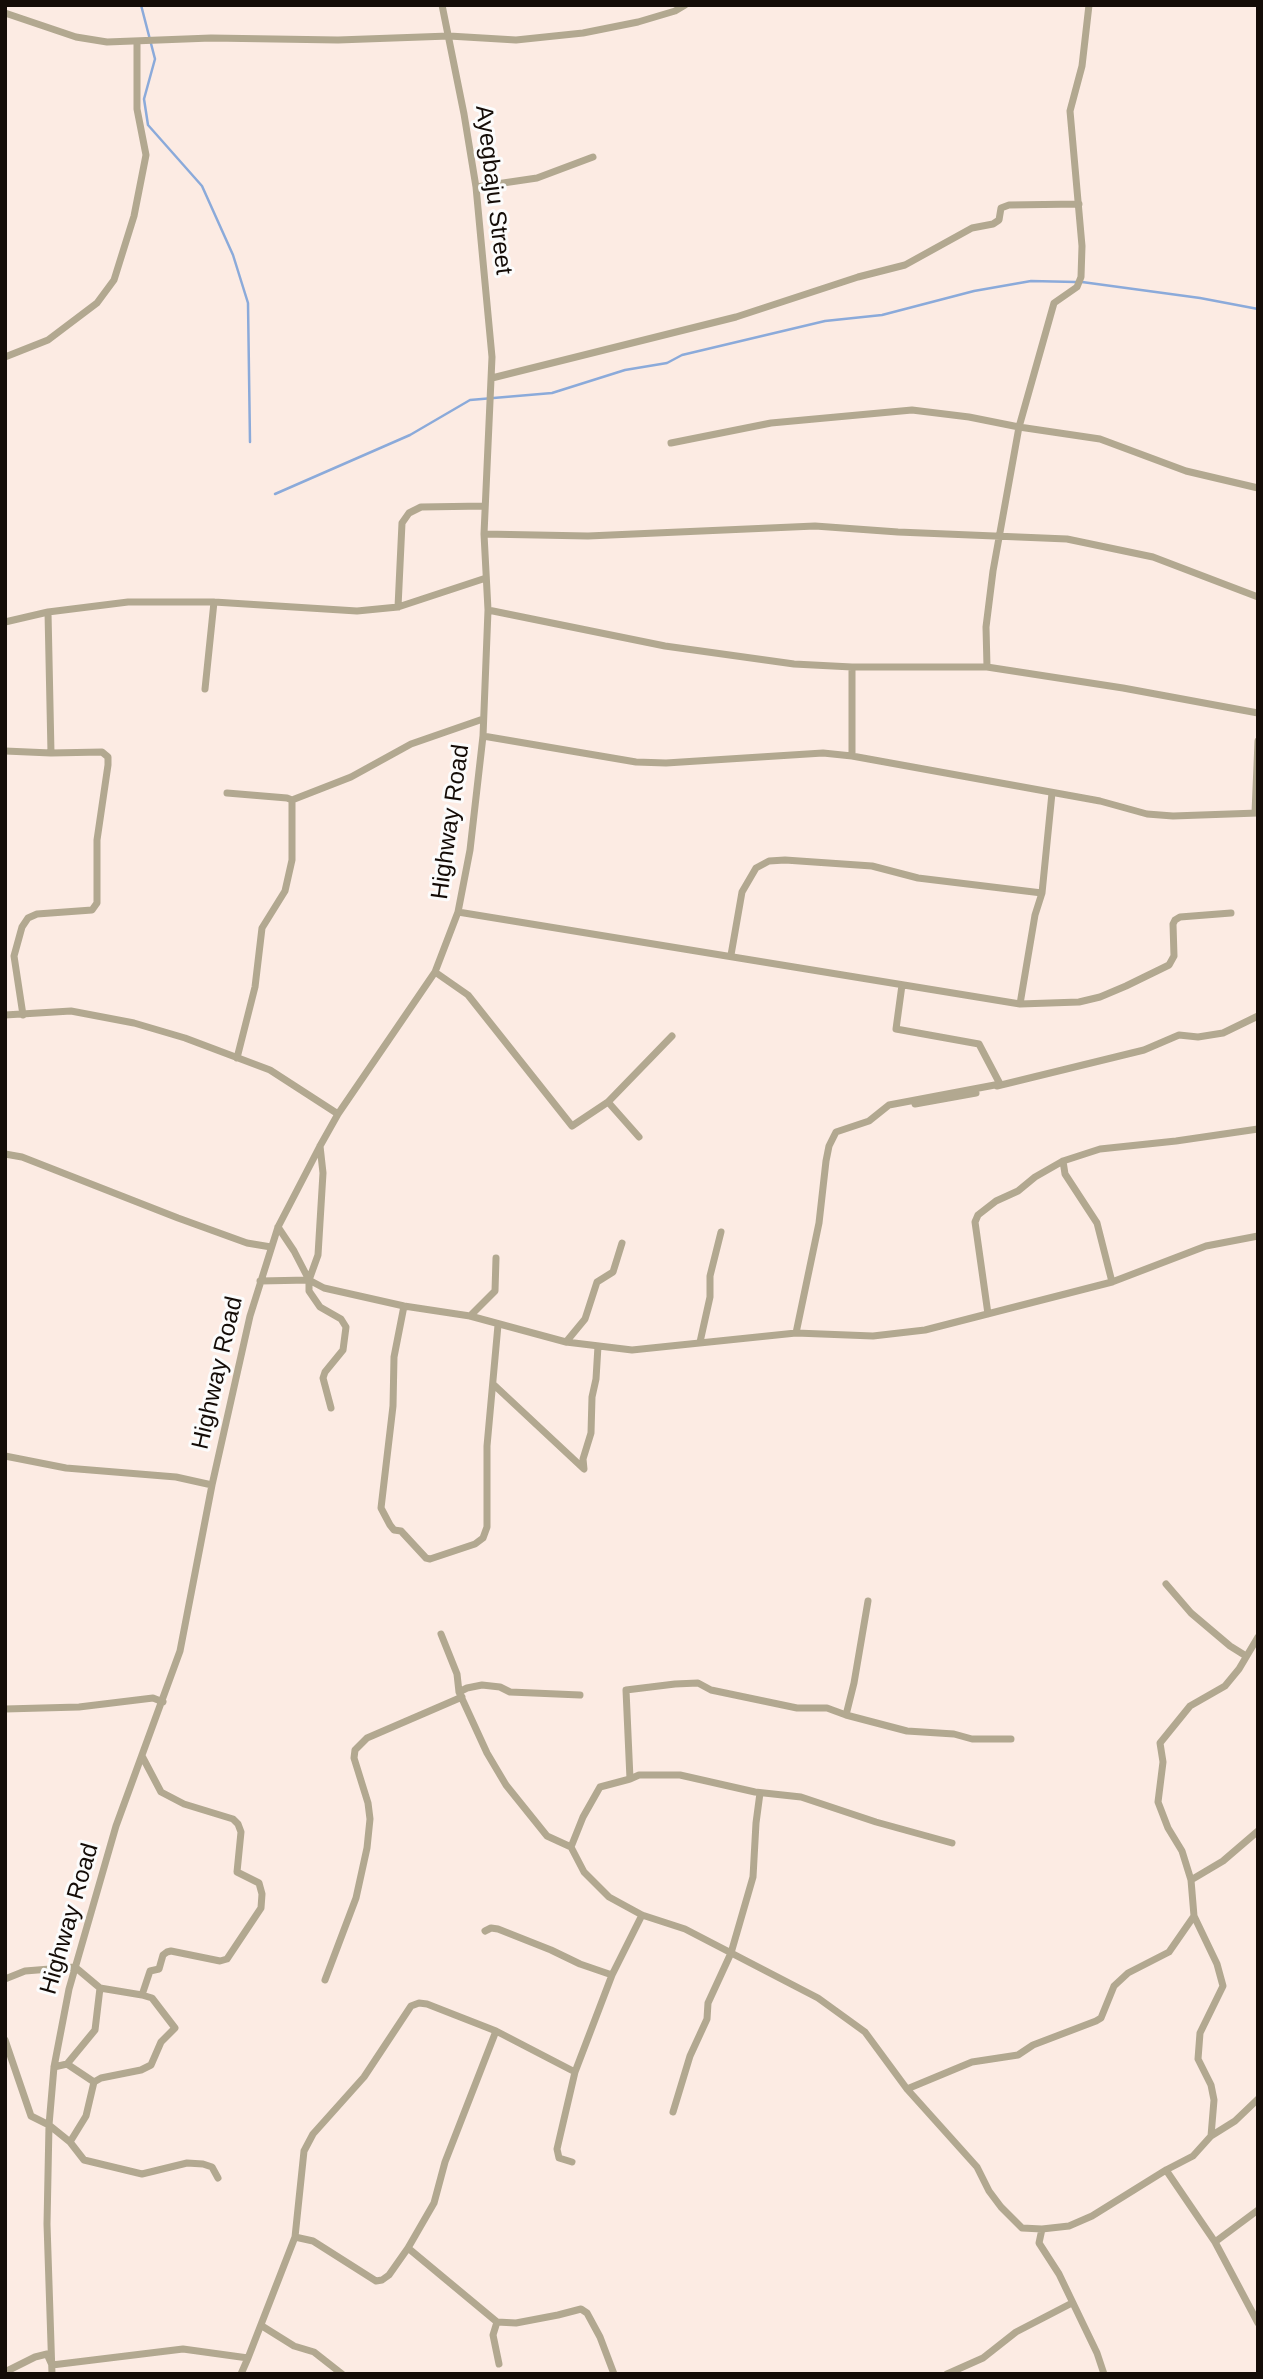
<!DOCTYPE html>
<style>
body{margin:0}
#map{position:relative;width:1263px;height:2379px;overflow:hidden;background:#fcebe3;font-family:Helvetica,sans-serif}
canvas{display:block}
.frame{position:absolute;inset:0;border:7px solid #140c07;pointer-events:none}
</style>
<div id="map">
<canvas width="1263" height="2379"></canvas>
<div class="frame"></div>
</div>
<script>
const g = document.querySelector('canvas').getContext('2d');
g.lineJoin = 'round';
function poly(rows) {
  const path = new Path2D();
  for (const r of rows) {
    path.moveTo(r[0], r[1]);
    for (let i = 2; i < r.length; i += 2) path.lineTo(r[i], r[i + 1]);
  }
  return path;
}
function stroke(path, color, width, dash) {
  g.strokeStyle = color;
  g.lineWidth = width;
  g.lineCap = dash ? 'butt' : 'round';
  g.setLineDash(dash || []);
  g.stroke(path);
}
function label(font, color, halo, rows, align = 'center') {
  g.font = font + ' Helvetica,sans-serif';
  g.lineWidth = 6;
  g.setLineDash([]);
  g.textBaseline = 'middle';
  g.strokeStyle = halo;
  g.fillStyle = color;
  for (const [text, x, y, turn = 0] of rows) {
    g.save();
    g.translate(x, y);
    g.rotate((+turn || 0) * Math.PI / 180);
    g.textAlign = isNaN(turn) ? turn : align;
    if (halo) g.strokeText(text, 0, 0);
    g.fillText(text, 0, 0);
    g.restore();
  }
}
const stream = poly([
 [141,5,155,59,144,99,148,125,202,186,233,255,248,303,250,442],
 [1082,282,1200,298,1258,309],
 [275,494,410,435,470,400,552,393,625,370,667,363,682,355,825,321,882,315,974,291,1031,281,1076,282]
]);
const street = poly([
 [5,13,76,37,107,42,211,38,338,40,449,36,516,40,583,33,638,22,675,11,685,5],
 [476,187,537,178,593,157],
 [5,357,48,340,97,303,114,280,134,216,146,155,137,109,137,41],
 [492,378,736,317,858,277,905,265,972,228,993,224,999,220,1001,208,1009,205,1079,204],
 [671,443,771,423,912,410,969,417,1019,427,1100,439,1186,471,1258,488],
 [484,534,588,536,815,526,898,532,1067,539,1153,557,1258,597],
 [398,607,402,523,409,513,421,507,485,506],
 [488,610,665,646,794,664,852,667,987,667,1123,688,1258,713],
 [48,612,51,753],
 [5,622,48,612,128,602,214,602,357,611,398,607,486,578],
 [852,667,852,756],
 [987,667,986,627,993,571,1019,427,1054,303,1077,287,1081,277,1082,246,1070,111,1082,66,1089,5],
 [205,689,214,602],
 [483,736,636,762,666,763,823,753,852,756,1100,801,1147,814,1173,816,1258,813],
 [5,751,51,753,102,752,108,757,108,765,97,840,97,903,92,910,37,914,28,918,22,927,14,956,23,1015],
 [227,793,287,798,292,800,351,777,411,744,483,719],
 [1255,813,1258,741],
 [458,912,1020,1004,1079,1002,1100,997,1126,986,1169,965,1174,956,1173,924,1175,920,1180,917,1231,913],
 [731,955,742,892,756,868,769,861,785,860,872,866,918,878,1042,893],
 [435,972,468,995,572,1126,608,1102,672,1036],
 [1020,1004,1035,915,1042,893,1052,793],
 [5,1015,71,1011,134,1023,185,1038,270,1070,338,1114],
 [237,1058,255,987,262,928,285,891,292,860,292,800],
 [997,1086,1144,1050,1179,1035,1198,1037,1223,1033,1258,1016],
 [608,1102,639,1137],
 [915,1104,976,1093],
 [320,1146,323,1173,318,1255,309,1280,309,1291,320,1307,341,1319,346,1327,343,1350,325,1372,323,1378,331,1408],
 [5,1154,22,1157,178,1218,247,1243,271,1247],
 [1063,1161,1065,1174,1097,1223,1112,1282],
 [278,1227,294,1251,309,1280],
 [260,1281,309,1280,324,1288,404,1306,470,1316,566,1342,632,1350,796,1333,873,1336,925,1330,1112,1282,1206,1246,1258,1236],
 [404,1306,394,1357,393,1406,381,1508,390,1525,394,1530,401,1531,426,1558,430,1559,475,1544,483,1538,487,1527,487,1446,498,1325],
 [988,1314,975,1222,978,1215,996,1201,1018,1191,1035,1177,1063,1161,1100,1149,1176,1141,1258,1129],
 [470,1316,495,1291,496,1258],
 [796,1333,819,1223,826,1161,829,1146,836,1132,869,1121,889,1105,1000,1084,979,1044,896,1029,902,985],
 [566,1342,585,1319,597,1282,613,1272,622,1243],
 [700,1342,710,1297,710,1276,721,1232],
 [493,1384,584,1469,583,1459,591,1433,592,1397,596,1379,598,1346],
 [5,1456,66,1468,176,1477,212,1485],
 [1166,1584,1191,1613,1230,1646,1246,1656],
 [441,1634,457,1674,459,1692,487,1753,506,1785,547,1836,571,1847,584,1872,609,1897,642,1915,685,1929,818,1998,865,2032,907,2089,977,2167,989,2191,1001,2207,1022,2228,1042,2229,1069,2226,1092,2216,1166,2170,1193,2156,1211,2136,1214,2100,1211,2085,1198,2059,1200,2033,1223,1986,1217,1964,1194,1916,1191,1880,1182,1851,1168,1828,1158,1802,1163,1762,1160,1743,1190,1706,1225,1686,1239,1669,1258,1637],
 [459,1692,467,1688,482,1685,500,1687,510,1692,580,1695],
 [5,1709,79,1707,153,1698,163,1702],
 [846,1715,907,1731,954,1734,972,1739,1011,1739],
 [630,1779,639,1775,680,1775,755,1792,801,1797,876,1822,952,1843],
 [571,1847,583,1817,600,1787,630,1779,626,1690,675,1684,698,1683,711,1690,797,1708,827,1708,846,1715,854,1683,868,1601],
 [1191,1880,1223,1861,1258,1831],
 [485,1931,491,1928,498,1929,551,1950,580,1964,612,1975],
 [5,1979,25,1971,75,1967,100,1988,142,1995,150,1971,159,1969,163,1955,167,1952,171,1951,220,1961,227,1959,261,1908,262,1894,259,1883,237,1872,241,1832,238,1824,233,1819,184,1804,161,1792,142,1756],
 [325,1980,356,1898,367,1848,370,1819,368,1803,354,1758,355,1750,367,1738,462,1697],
 [5,2040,31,2116,49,2125,70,2142,84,2160,142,2174,187,2163,203,2164,212,2167,218,2178],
 [67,2064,94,2082],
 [54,2067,67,2064,95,2030,100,1988],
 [907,2089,972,2062,1018,2055,1033,2045,1096,2021,1101,2018,1114,1986,1128,1973,1169,1952,1194,1916],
 [673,2112,690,2056,707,2019,708,2003,731,1953,753,1877,756,1823,760,1793],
 [1211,2136,1235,2121,1258,2099],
 [70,2142,86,2116,94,2082,101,2078,141,2070,151,2065,161,2042,175,2028,152,1998,142,1995],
 [572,2162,559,2158,557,2149,575,2072,612,1975,642,1915],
 [1166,2170,1215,2242,1258,2323],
 [1042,2229,1039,2243,1059,2274,1097,2353,1104,2374],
 [295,2237,313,2241,376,2281,382,2280,389,2275,408,2248,434,2203,445,2162,496,2031],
 [1215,2242,1258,2210],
 [408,2248,497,2322,516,2323,558,2315,581,2309,587,2313,600,2337,614,2374],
 [497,2322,493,2335,499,2364],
 [262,2326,294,2346,314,2352,342,2374],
 [5,2372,35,2357,47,2354,52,2365,183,2349,248,2358,295,2237,304,2151,313,2134,364,2077,411,2006,419,2003,427,2004,496,2031,575,2072],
 [52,2374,47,2224,49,2125,54,2067,69,1989,116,1826,180,1651,212,1485,250,1316,278,1227,320,1146,338,1114,435,972,458,912,470,850,483,736,488,610,484,534,492,357,476,187,464,114,442,5],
 [241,2374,248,2358],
 [947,2374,983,2358,1016,2332,1072,2303]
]);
const streetNames = [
 ["Ayegbaju Street",493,190,83],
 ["Highway Road",451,822,-82],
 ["Highway Road",218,1373,-77],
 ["Highway Road",70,1919,-74]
];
stroke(stream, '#8baada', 2.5);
stroke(street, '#b2a890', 7);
label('24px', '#140c07', '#fcfcfc', streetNames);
</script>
